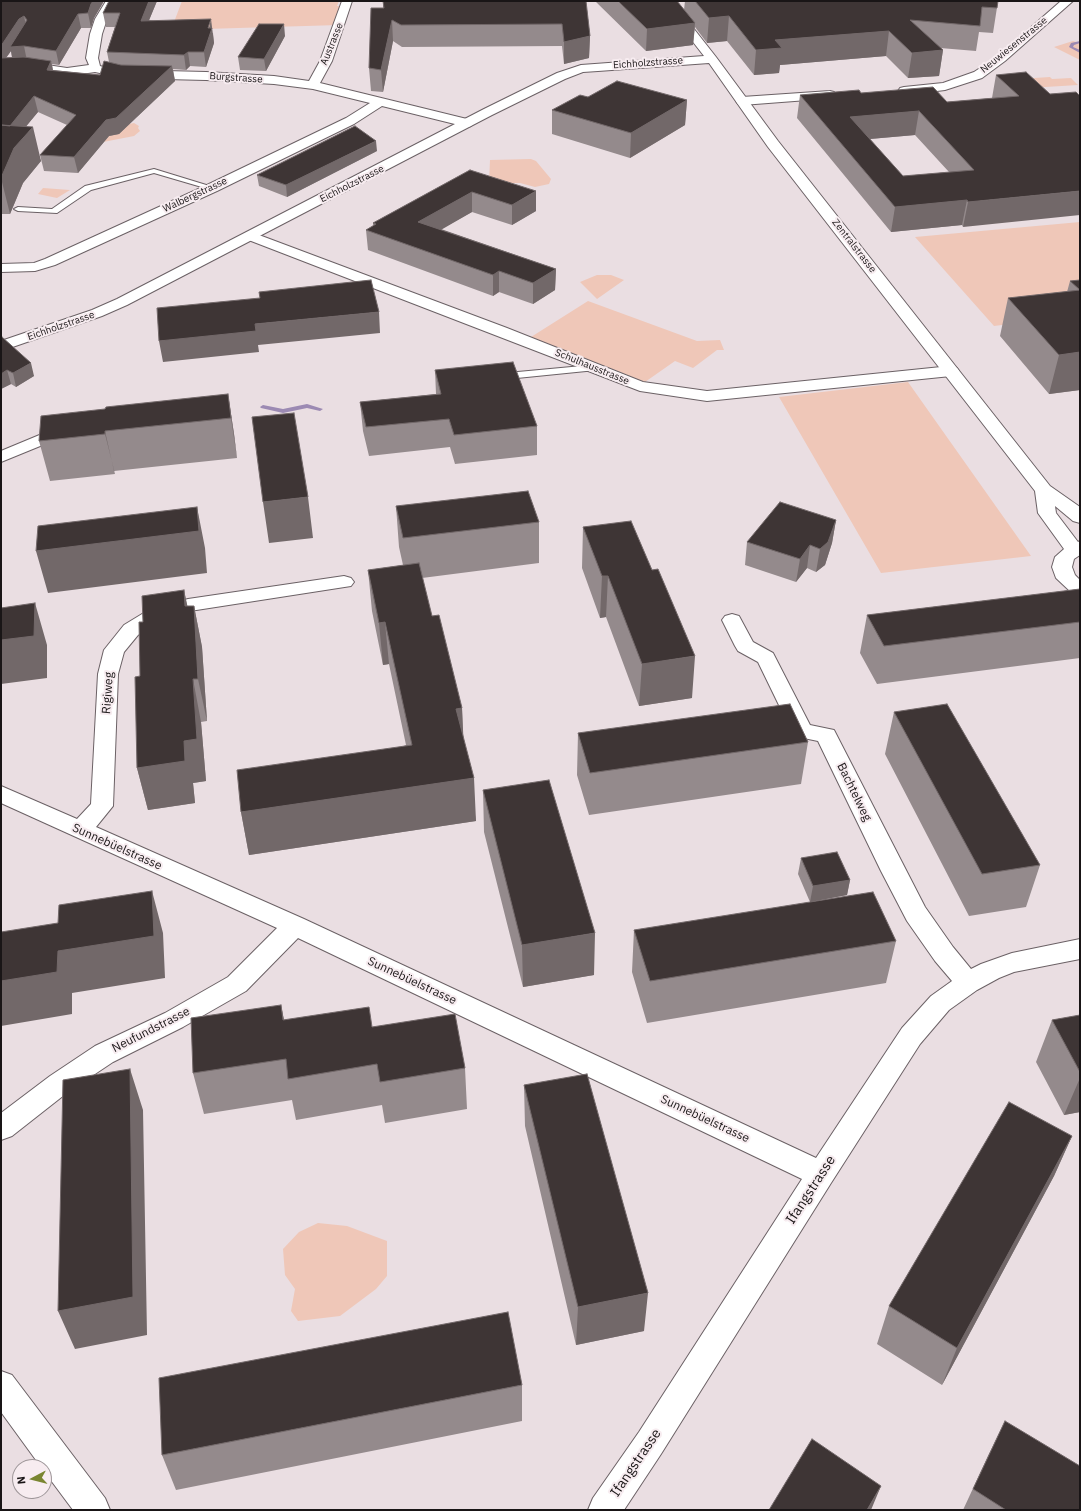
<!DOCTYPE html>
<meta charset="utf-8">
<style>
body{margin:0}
#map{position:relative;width:1081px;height:1511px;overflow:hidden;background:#eadee2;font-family:"IBM Plex Sans",sans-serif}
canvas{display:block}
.frame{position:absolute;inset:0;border:2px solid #191516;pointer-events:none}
.north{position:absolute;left:12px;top:1459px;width:40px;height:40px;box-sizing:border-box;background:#f7ecf0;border:1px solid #9e9699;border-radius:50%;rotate:263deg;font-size:11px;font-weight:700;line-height:16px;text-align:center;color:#191516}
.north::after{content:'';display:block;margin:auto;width:14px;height:18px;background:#7a8531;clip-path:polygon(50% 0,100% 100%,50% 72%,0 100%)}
</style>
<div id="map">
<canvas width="1081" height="1511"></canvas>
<div class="frame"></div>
<div class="north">N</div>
</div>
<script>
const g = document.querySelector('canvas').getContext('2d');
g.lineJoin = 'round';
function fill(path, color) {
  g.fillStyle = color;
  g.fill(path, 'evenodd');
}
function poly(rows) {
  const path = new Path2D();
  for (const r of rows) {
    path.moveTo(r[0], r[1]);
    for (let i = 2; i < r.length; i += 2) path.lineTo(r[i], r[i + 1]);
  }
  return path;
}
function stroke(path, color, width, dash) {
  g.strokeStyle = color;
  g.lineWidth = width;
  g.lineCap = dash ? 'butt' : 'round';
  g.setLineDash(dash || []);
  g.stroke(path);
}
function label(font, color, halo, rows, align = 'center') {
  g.font = font + ' "IBM Plex Sans",sans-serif';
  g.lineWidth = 4;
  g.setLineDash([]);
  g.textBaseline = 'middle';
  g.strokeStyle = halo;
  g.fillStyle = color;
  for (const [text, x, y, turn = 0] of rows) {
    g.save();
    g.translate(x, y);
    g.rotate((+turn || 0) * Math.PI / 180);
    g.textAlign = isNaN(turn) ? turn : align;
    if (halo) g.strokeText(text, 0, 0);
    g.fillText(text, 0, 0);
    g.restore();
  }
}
const green = poly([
 [182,1,339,1,337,6,345,6,339,25,171,30],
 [1073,41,1080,43,1080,60,1054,47],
 [1050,77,1052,79,1071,78,1078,85,1029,88,1019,79],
 [134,123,139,126,138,128,140,131,134,136,98,143,87,133],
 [531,159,536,161,551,179,549,184,535,187,520,183,489,183,490,160],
 [43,188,70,190,57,198,38,194],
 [1080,222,1080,315,994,326,915,237],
 [597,275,611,275,624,280,597,299,580,282],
 [588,301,697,341,720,340,724,350,717,350,693,368,675,361,645,382,531,337],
 [908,382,1031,556,881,573,779,397],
 [318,1223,347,1226,387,1241,387,1276,376,1289,340,1316,298,1321,291,1311,295,1289,285,1275,283,1249,299,1232]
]);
const stream = poly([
 [1080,41,1080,43,1074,45,1073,47,1080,50,1080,53,1069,47,1071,43,1080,41],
 [307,404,323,409,320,411,307,408,283,413,261,408,260,407,263,405,283,409,307,404]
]);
const service = poly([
 [154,169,216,188,212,190,154,173,91,190,57,213,18,211,14,209,18,207,52,209,85,186,154,169],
 [593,365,596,366,597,368,596,370,507,379,503,376,507,373,593,365]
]);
const minor = poly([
 [106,1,116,1,107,19,102,34,98,58,100,66,106,68,124,70,206,72,274,76,309,81,320,61,342,1,352,1,332,61,320,83,471,120,473,123,471,126,467,127,382,106,354,124,217,191,55,265,35,271,1,272,1,264,34,263,45,259,207,185,346,118,370,103,313,89,274,84,206,80,124,78,95,72,67,76,27,70,1,72,1,64,27,62,67,68,89,65,86,58,90,34,95,19,106,1],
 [1061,1,1073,1,1005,61,982,78,945,90,904,95,900,94,898,91,900,88,904,87,943,83,974,72,997,57,1061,1],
 [830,91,834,92,836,95,834,98,742,105,738,104,736,101,738,98,742,97,830,91],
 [251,232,507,328,643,382,707,391,951,366,957,368,959,371,957,374,951,376,707,401,640,391,246,239,244,236,246,233,251,232],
 [66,424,72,425,75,429,72,433,1,462,1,451,66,424],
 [344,576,351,578,354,582,351,586,190,611,161,619,138,635,124,652,118,674,113,806,96,827,304,919,816,1158,902,1028,931,996,952,981,935,961,907,921,881,871,818,741,794,736,758,662,738,651,735,646,722,620,725,616,732,614,739,616,753,642,773,653,810,725,834,730,925,907,953,947,971,969,981,964,1012,953,1080,939,1080,959,1014,972,999,978,977,990,949,1010,920,1044,831,1183,661,1454,624,1510,588,1510,593,1498,639,1432,802,1179,298,938,246,991,183,1027,113,1062,68,1092,12,1136,1,1140,1,1113,50,1076,95,1046,165,1013,228,977,277,928,1,803,1,786,77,819,91,804,98,674,104,650,124,625,147,611,188,599,344,576],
 [1,1371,12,1375,105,1498,110,1510,73,1510,44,1471,44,1467,41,1467,1,1412,1,1371]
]);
const tertiary = poly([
 [661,1,672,1,716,57,778,141,1050,486,1080,507,1080,523,1073,521,1055,506,1056,513,1078,542,1080,541,1080,555,1074,559,1072,567,1075,575,1080,580,1080,596,1073,594,1056,578,1052,567,1055,557,1064,549,1038,513,1035,491,768,147,709,63,598,71,583,72,565,79,492,115,127,305,102,316,1,351,1,341,92,310,117,299,484,109,557,73,581,65,704,56,661,1]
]);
const wall = poly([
 [1,1,104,1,94,18,91,28,81,28,59,65,52,64,53,70,100,75,109,62,107,52,115,27,106,27,103,13,157,1,149,20,213,33,214,43,206,67,190,66,186,70,173,69,175,81,119,134,109,136,78,173,44,171,40,155,67,125,38,112,26,126,41,161,23,183,10,214,1,214],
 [11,51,12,58,6,58],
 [383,1,586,1,590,36,589,58,564,64,562,46,402,47,393,41,383,92,371,91,369,68,383,8],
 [595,1,677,1,684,10,685,1,998,1,993,33,979,32,976,51,940,48,943,50,939,76,908,78,886,56,780,65,779,73,754,75,727,41,707,43,695,27,693,45,646,51],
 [285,36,266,71,240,70,238,57],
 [996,75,1050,94,963,227,962,225,891,232,797,118,800,95,861,93,947,102,992,98],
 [915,135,949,172,903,176,870,139],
 [588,97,687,100,685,125,630,158,552,134,552,110],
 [377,151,287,197,259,186,257,175],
 [470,170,536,211,512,225,472,212,441,229,556,269,555,290,533,304,499,292,493,296,368,250,366,230,373,226,373,223],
 [1080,280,1080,390,1049,394,1000,336,1008,298,1067,292,1070,281],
 [1,338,34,376,16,387,11,384,1,389],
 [435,370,537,426,537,455,455,464,450,447,369,456,363,431,360,402,436,394],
 [228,394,234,434,237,458,114,471,115,474,50,481,39,441,105,409],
 [396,506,539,522,539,563,422,578,432,616,462,708,463,737,476,821,249,855,241,812,406,745,389,664,383,665,372,611,368,570,403,565,399,547],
 [836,520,832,543,825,565,816,572,807,568,796,582,745,565,747,542],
 [583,527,692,698,639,706,606,617,600,618,582,568],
 [1080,589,1080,658,877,684,860,653,867,615],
 [184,590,187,606,194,606,202,647,207,721,201,722,206,781,193,783,195,803,148,810,137,768,140,676,143,622],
 [894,712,1040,865,1026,907,969,916,885,754],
 [578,733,808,742,801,784,589,815,577,775],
 [483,790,594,975,523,987,484,832],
 [801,858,850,880,847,895,810,902,798,874],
 [634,930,896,941,886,983,647,1023,632,972],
 [281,1005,284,1020,372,1027,465,1068,467,1109,385,1123,382,1105,296,1120,292,1100,204,1114,193,1073],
 [1080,1015,1080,1112,1064,1115,1036,1062,1052,1020],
 [524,1085,644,1331,576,1345,525,1126],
 [1072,1136,1054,1176,942,1385,877,1344,889,1306],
 [522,1385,522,1421,176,1490,162,1455],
 [1005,1421,1080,1510,963,1510,988,1456]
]);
const shadedWall = poly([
 [93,1,104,1,94,18,91,28,88,13,91,4],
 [149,1,157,1,143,35,141,21],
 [78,14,81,28,59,65,56,51],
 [24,16,27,31,24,46,27,61,13,62,11,51,3,62,1,63,1,46,19,19],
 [729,16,727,41,707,43,709,18],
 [211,19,214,43,206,67,204,52],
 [392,20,393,41,383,92,381,70],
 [695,23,693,45,646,51,647,29],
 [284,24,285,36,266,71,264,59],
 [889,31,886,56,780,65,779,73,754,75,756,50,775,40],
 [590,36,589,58,564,64,564,42],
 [943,50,939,76,908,78,912,53],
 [188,52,190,66,186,70,184,55],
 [51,61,54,76,47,70],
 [172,66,175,81,119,134,109,136,78,173,74,157,106,120],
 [34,96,38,112,6,151,2,135],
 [687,100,685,125,630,158,631,133],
 [919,111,915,135,847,141,850,117],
 [33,127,41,161,23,183,10,214,1,178,14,148],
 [376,141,377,151,287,197,286,185],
 [536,191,536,211,512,225,512,205],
 [1080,191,1080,215,963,227,968,202],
 [472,192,472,212,420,242,418,222],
 [967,200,962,225,891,232,895,207],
 [556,269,555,290,533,304,533,283],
 [499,271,499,292,493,296,493,275],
 [379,312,380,333,258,345,259,352,163,362,159,341,255,324],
 [1080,352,1080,390,1049,394,1059,355],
 [31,363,34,376,16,387,13,373],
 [7,370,11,384,1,389,1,374],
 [228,394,234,434,237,458,231,418],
 [105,431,114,471,115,474,105,434],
 [308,497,313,538,269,543,263,502],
 [197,507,205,548,207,573,48,593,36,551],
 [836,520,832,543,825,565,816,572,820,549],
 [810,545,807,568,796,582,800,559],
 [602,576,608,576,606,617,600,618],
 [184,590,193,632,185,606],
 [35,603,47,645,47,678,1,684,1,640],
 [194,606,202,647,207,721,198,679],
 [385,622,389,664,383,665,379,623],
 [695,656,692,698,639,706,642,664],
 [193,679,201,722,206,781,193,783,195,803,148,810,137,768,184,741],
 [462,708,464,751,456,709],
 [474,778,476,821,249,855,241,812],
 [850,880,847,895,810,902,813,886],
 [152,891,163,933,165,978,72,993,72,1014,1,1026,1,981,58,951],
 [595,933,594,975,523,987,522,945],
 [281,1005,289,1046,283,1020],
 [130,1069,143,1110,147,1335,75,1349,58,1311],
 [1080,1078,1080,1112,1064,1115],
 [1072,1136,1054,1176,942,1385,957,1348],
 [648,1293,644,1331,576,1345,578,1307],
 [881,1486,871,1510,867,1510]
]);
const building = poly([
 [1,1,93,1,91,4,88,13,78,14,56,51,24,46,10,47,27,20,24,16,19,19,1,46,1,1],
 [109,1,149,1,141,21,211,19,208,28,212,28,204,52,188,52,184,55,107,52,120,13,103,13,109,1],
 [383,1,586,1,590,36,564,42,562,24,401,25,392,20,381,70,369,68,371,8,384,8,383,1],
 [618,1,677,1,695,23,647,29,618,1],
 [695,1,998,1,997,8,982,7,980,26,910,20,943,50,912,53,889,31,775,40,782,48,756,50,729,16,709,18,695,1],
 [259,24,284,24,264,59,238,57,259,24],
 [24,57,51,61,47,70,100,75,104,61,121,65,172,66,116,118,106,120,74,157,40,155,76,115,34,96,10,126,1,125,1,58,24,57],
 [1026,72,1050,94,1076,92,1080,96,1080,191,968,202,967,200,895,207,800,95,859,90,861,93,933,87,947,102,1019,96,996,75,1026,72],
 [919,111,974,170,903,176,850,117,919,111],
 [617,81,687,100,631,133,552,110,580,95,588,97,617,81],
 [1,125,33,127,14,148,1,178,1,125],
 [355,126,376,141,286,185,257,175,355,126],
 [470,170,536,191,512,205,472,192,418,222,556,269,533,283,499,271,493,275,366,230,376,224,373,223,470,170],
 [371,280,379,312,255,324,256,331,159,341,157,308,260,298,259,292,371,280],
 [1080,280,1080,352,1059,355,1008,298,1080,290,1070,281,1080,280],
 [2,337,31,363,13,373,7,370,1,374,1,338,2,337],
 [513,362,537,426,454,435,449,419,366,427,360,402,441,394,435,370,513,362],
 [228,394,231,418,105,431,105,434,39,441,41,416,105,409,106,407,228,394],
 [294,413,308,497,263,502,252,417,294,413],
 [528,491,539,522,403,538,396,506,528,491],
 [780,502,836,520,828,542,820,549,810,545,800,559,747,542,780,502],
 [197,507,199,531,36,551,38,526,197,507],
 [631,521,652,570,658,569,695,656,642,664,608,576,602,576,583,527,631,521],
 [419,563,432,616,439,615,462,708,456,709,474,778,241,812,237,770,412,745,385,622,379,623,368,570,419,563],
 [1080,589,1080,622,884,646,867,615,1080,589],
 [184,590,185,606,194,606,198,679,193,679,197,739,184,741,185,761,137,768,135,677,140,676,139,622,143,622,142,596,184,590],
 [35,603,34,636,1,640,1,608,35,603],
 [790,704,808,742,590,773,578,733,790,704],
 [947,704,1040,865,982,874,894,712,947,704],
 [549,780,595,933,522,945,483,790,549,780],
 [837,852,850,880,813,886,801,858,837,852],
 [152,891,154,936,58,951,57,972,1,981,1,932,58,923,59,905,152,891],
 [873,892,896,941,650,981,634,930,873,892],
 [281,1005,283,1020,369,1007,372,1027,455,1014,465,1068,380,1082,377,1064,288,1079,286,1059,193,1073,191,1018,281,1005],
 [1080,1015,1080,1072,1052,1020,1080,1015],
 [130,1069,133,1297,58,1311,63,1080,130,1069],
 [587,1074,648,1293,578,1307,524,1085,587,1074],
 [1009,1102,1072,1136,957,1348,889,1306,1009,1102],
 [508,1312,522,1385,162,1455,159,1378,508,1312],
 [1005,1421,1080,1466,1080,1510,1006,1510,973,1489,1005,1421],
 [812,1439,881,1486,867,1510,769,1510,812,1439]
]);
const farStreetnames = [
 ["Austrasse",332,44,-68],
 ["Neuwiesenstrasse",1014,45,-39],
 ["Eichholzstrasse",648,63,-4],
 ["Burgstrasse",236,78,4],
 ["Eichholzstrasse",352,184,-27],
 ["Walbergstrasse",195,195,-25],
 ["Zentralstrasse",854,246,52],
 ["Eichholzstrasse",61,326,-19],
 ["Schulhausstrasse",592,367,22]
];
const streetNames = [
 ["Rigiweg",108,693,-86],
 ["Bachtelweg",854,792,64],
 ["Sunnebüelstrasse",117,847,24],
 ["Sunnebüelstrasse",412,981,25],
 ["Neufundstrasse",151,1030,-27],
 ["Sunnebüelstrasse",705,1119,25]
];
const nearStreetnames = [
 ["Ifangstrasse",811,1190,-57],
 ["Ifangstrasse",636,1463,-56]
];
fill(green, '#efc7b8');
fill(stream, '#9c8ab3');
stroke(service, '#6b6165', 2);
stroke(minor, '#6b6165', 2);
stroke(tertiary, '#6b6165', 2);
fill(service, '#fff');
fill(minor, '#fff');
fill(tertiary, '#fff');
fill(wall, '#948a8c');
fill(shadedWall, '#726869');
fill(building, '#3e3535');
stroke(building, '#726869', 1);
label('10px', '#191516', '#f7ecf0', farStreetnames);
label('12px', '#191516', '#f7ecf0', streetNames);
label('14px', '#191516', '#f7ecf0', nearStreetnames);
</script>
